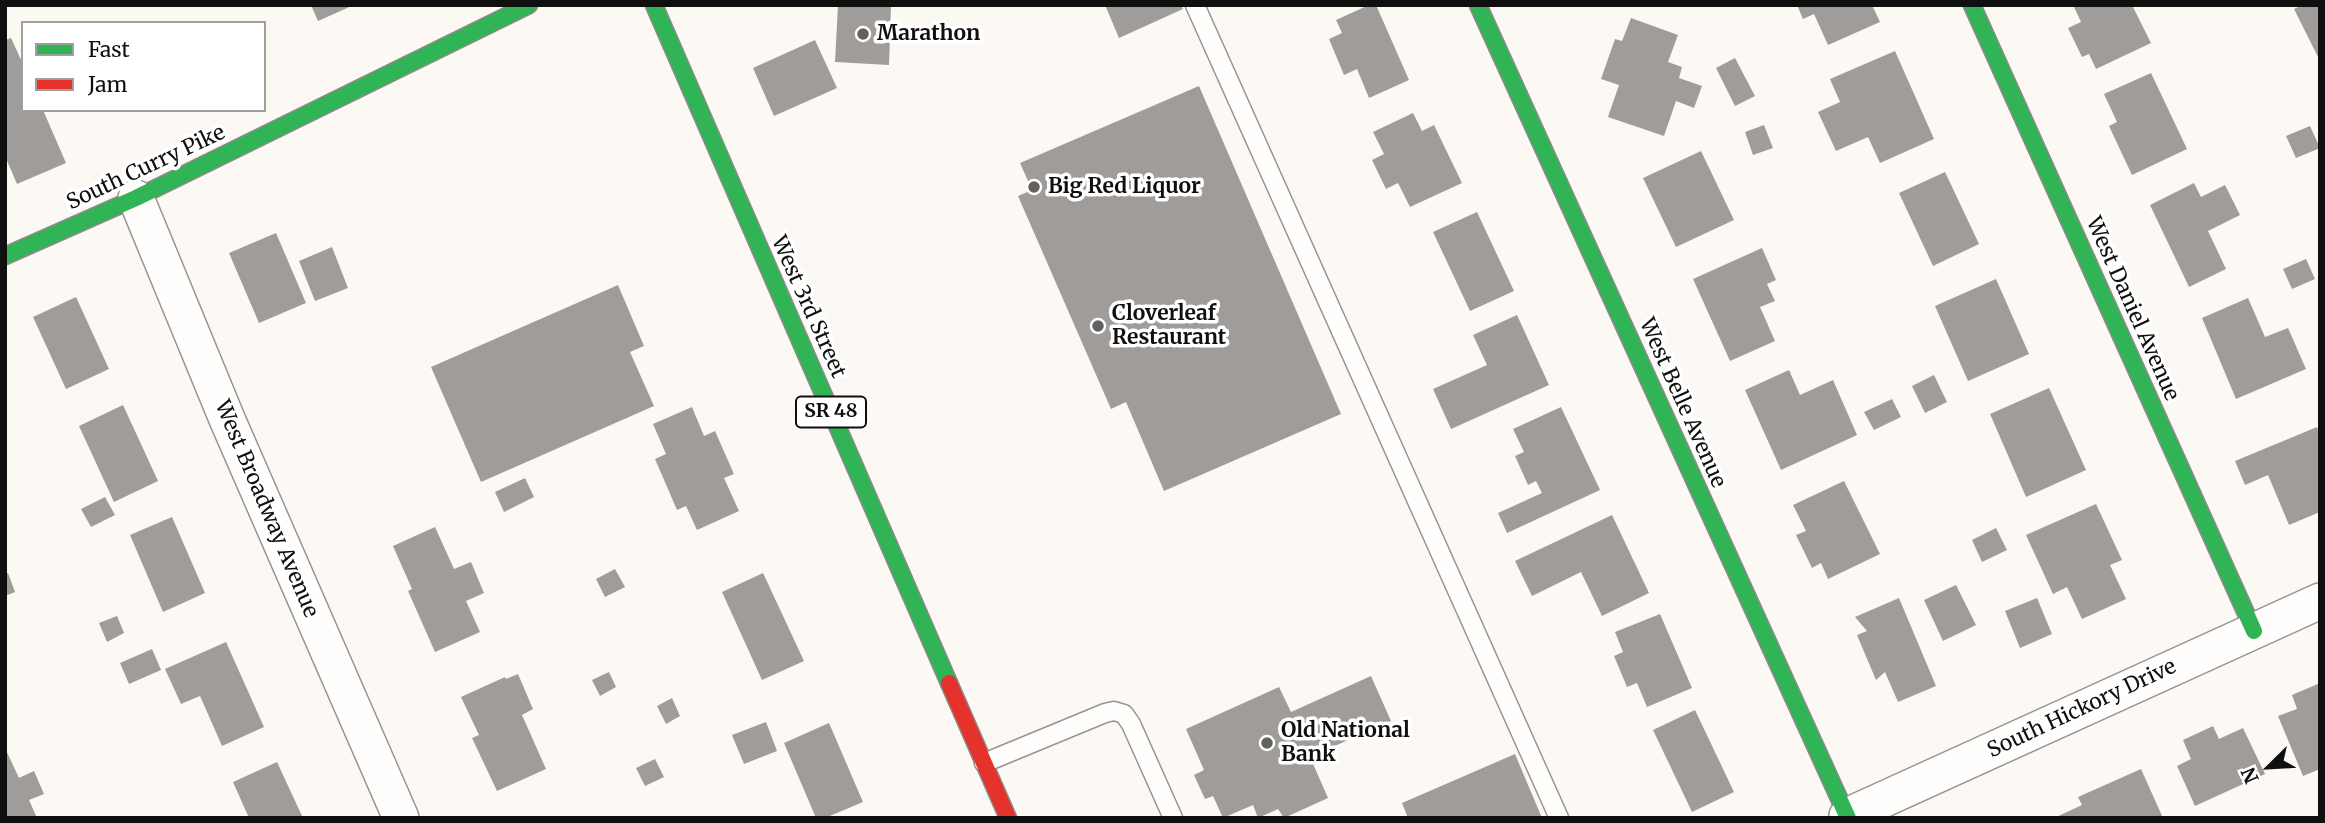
<!DOCTYPE html>
<style>
body{margin:0}
#map{position:relative;width:2325px;height:823px;overflow:hidden;background:#fcf9f4;font-family:Merriweather,serif}
canvas{display:block}
.frame{position:absolute;inset:0;border:7px solid #0f0f0f;pointer-events:none}
.legend{position:absolute;left:21px;top:21px;width:245px;height:91px;box-sizing:border-box;background:#fff;border:2px solid #9f9f9f;margin:0;padding:9px 12px;list-style:none;font-size:21px;color:#0f0f0f}
.legend li{display:flex;align-items:center;gap:14px;height:35px}
.legend b{width:35px;border:2px solid #9f9f9f}
.north{position:absolute;left:2234px;top:732px;width:70px;height:70px;-webkit-text-stroke:5px #fff;paint-order:stroke;rotate:246deg;font-size:19px;font-weight:700;line-height:28px;text-align:center;color:#0f0f0f}
.north::after{content:'';display:block;margin:auto;width:24px;height:32px;background:#0f0f0f;clip-path:polygon(50% 0,100% 100%,50% 72%,0 100%)}
</style>
<div id="map">
<canvas width="2325" height="823"></canvas>
<div class="frame"></div>
<ul class="legend">
<li><b style="height:9px;background:#30b455"></b>Fast</li>
<li><b style="height:9px;background:#e5322d"></b>Jam</li>
</ul>
<div class="north">N</div>
</div>
<script>
const g = document.querySelector('canvas').getContext('2d');
g.lineJoin = 'round';
function fill(path, color) {
  g.fillStyle = color;
  g.fill(path, 'evenodd');
}
function poly(rows) {
  const path = new Path2D();
  for (const r of rows) {
    path.moveTo(r[0], r[1]);
    for (let i = 2; i < r.length; i += 2) path.lineTo(r[i], r[i + 1]);
  }
  return path;
}
function stroke(path, color, width, dash) {
  g.strokeStyle = color;
  g.lineWidth = width;
  g.lineCap = dash ? 'butt' : 'round';
  g.setLineDash(dash || []);
  g.stroke(path);
}
function label(font, color, halo, rows, align = 'center') {
  g.font = font + ' Merriweather,serif';
  g.lineWidth = 7;
  g.setLineDash([]);
  g.textBaseline = 'middle';
  g.strokeStyle = halo;
  g.fillStyle = color;
  for (const [text, x, y, turn = 0] of rows) {
    g.save();
    g.translate(x, y);
    g.rotate((+turn || 0) * Math.PI / 180);
    g.textAlign = isNaN(turn) ? turn : align;
    if (halo) g.strokeText(text, 0, 0);
    g.fillText(text, 0, 0);
    g.restore();
  }
}
const building = poly([
 [311,5,354,5,318,21],
 [838,5,891,5,889,65,835,62],
 [1105,5,1181,5,1183,9,1119,38],
 [1369,5,1376,5,1409,80,1369,98,1357,69,1344,75,1329,39,1342,33,1336,20],
 [1797,5,1872,5,1880,22,1828,45,1814,14,1803,19],
 [2078,5,2132,5,2151,43,2096,69,2089,54,2082,57,2068,28,2081,22,2074,7],
 [2303,5,2320,5,2320,61,2294,9],
 [1631,18,1678,35,1668,62,1682,67,1679,78,1702,86,1694,108,1676,101,1664,136,1608,117,1619,85,1601,79,1615,39,1622,41],
 [11,38,23,64,23,110,43,110,66,163,17,184,5,156,5,40],
 [815,40,837,88,774,116,753,68],
 [1895,51,1934,139,1880,163,1868,137,1836,151,1818,112,1840,102,1830,79],
 [1735,58,1755,96,1735,106,1716,68],
 [2151,73,2187,149,2132,175,2109,126,2117,122,2104,94],
 [1199,86,1341,414,1164,491,1126,402,1111,409,1018,196,1032,190,1020,163],
 [1413,113,1422,131,1434,125,1462,183,1410,207,1398,183,1386,189,1372,160,1384,154,1373,132],
 [1764,125,1773,148,1753,155,1745,132],
 [2310,126,2320,148,2296,158,2286,136],
 [1701,151,1734,220,1676,247,1643,178],
 [1945,172,1979,244,1933,266,1899,193],
 [2194,183,2201,197,2225,185,2240,215,2208,231,2226,269,2189,287,2150,205],
 [1477,212,1514,291,1470,311,1433,232],
 [276,233,306,303,259,323,229,253],
 [332,247,348,288,315,301,299,261],
 [1762,248,1776,280,1767,284,1775,301,1760,307,1775,341,1730,361,1693,279],
 [2306,259,2315,279,2292,289,2283,269],
 [1996,279,2029,354,1968,381,1935,306],
 [618,285,644,346,630,352,654,406,481,482,431,367],
 [76,297,109,369,66,389,33,317],
 [2248,298,2265,337,2288,328,2306,369,2236,399,2202,318],
 [1517,315,1549,385,1451,429,1433,389,1487,365,1473,335],
 [1789,370,1800,395,1833,380,1857,435,1781,470,1745,390],
 [1934,375,1947,402,1925,413,1912,386],
 [2049,388,2086,470,2026,497,1990,414],
 [1892,399,1901,417,1874,430,1864,412],
 [123,405,158,481,114,502,79,426],
 [692,407,704,436,715,431,734,474,724,478,739,511,697,530,686,506,677,510,655,459,666,454,653,424],
 [1561,407,1600,490,1507,533,1498,513,1542,493,1536,481,1528,485,1515,456,1524,452,1513,429],
 [2317,427,2320,435,2320,512,2289,525,2268,475,2245,485,2235,461],
 [525,478,534,497,504,512,495,492],
 [1844,481,1880,554,1828,579,1821,563,1812,568,1796,535,1806,531,1793,505],
 [105,497,115,515,91,527,81,509],
 [2096,504,2122,560,2110,565,2126,599,2082,619,2067,587,2053,594,2026,535],
 [1612,515,1649,593,1602,616,1581,572,1532,596,1515,561],
 [172,517,205,593,163,612,130,535],
 [435,527,454,569,471,562,484,593,466,601,480,632,435,652,408,591,412,589,393,546],
 [1996,528,2007,550,1982,562,1972,540],
 [615,569,625,587,605,597,596,579],
 [8,573,15,592,5,596,5,574],
 [763,573,804,661,762,680,722,592],
 [1956,585,1976,625,1943,641,1924,600],
 [1899,598,1936,686,1898,702,1885,672,1876,680,1857,635,1867,631,1855,617],
 [2037,598,2052,634,2020,648,2005,611],
 [1660,614,1692,688,1647,707,1637,683,1627,687,1614,656,1623,652,1615,632],
 [117,616,124,633,107,642,99,623],
 [226,642,264,727,222,746,200,696,181,704,165,669],
 [152,649,161,670,129,684,120,663],
 [609,672,616,687,600,696,592,680],
 [518,674,533,709,522,715,546,769,497,791,472,738,479,735,461,697,505,677,506,679],
 [1371,676,1391,721,1310,757,1328,798,1284,818,1278,809,1258,818,1253,805,1223,818,1213,796,1205,799,1194,775,1204,770,1186,729,1279,687,1291,712],
 [2320,683,2320,769,2303,776,2278,716,2297,709,2292,695],
 [672,698,680,716,666,724,657,706],
 [1695,710,1734,792,1692,812,1653,730],
 [766,722,777,751,744,764,732,735],
 [829,723,863,802,825,818,816,818,784,743],
 [2213,726,2219,739,2243,728,2265,774,2195,806,2177,766,2191,759,2183,740],
 [5,748,19,778,34,771,44,794,29,800,37,818,5,818],
 [1515,754,1542,818,1408,818,1402,803],
 [655,759,664,777,645,786,636,768],
 [277,762,303,818,249,818,233,782],
 [2141,769,2163,818,2054,818,2082,805,2078,797]
]);
const lane = poly([
 [1195,5,1559,818],
 [984,763,1105,713,1114,711,1124,714,1131,724,1173,818]
]);
const street = poly([
 [136,198,227,419,401,818],
 [1847,816,2320,601]
]);
const fast = poly([
 [654,5,949,683],
 [1478,5,1848,818],
 [1972,5,2254,631],
 [5,256,136,198,529,5]
]);
const jam = poly([
 [949,683,1008,818]
]);
const markers = [
 [863,34,7,"#62615f"],
 [1034,187,7,"#62615f"],
 [1098,326,7,"#62615f"],
 [1267,743,7,"#62615f"]
];
const shields = [
 [831,412,70]
];
const shieldNames = [
 ["SR 48",831,412]
];
const poiNames = [
 ["Marathon",877,34],
 ["Big Red Liquor",1048,187],
 ["Cloverleaf",1112,314],
 ["Restaurant",1112,338],
 ["Old National",1281,731],
 ["Bank",1281,755]
];
const streetNames = [
 ["South Curry Pike",146,168,-25],
 ["West 3rd Street",808,307,66],
 ["West Daniel Avenue",2132,309,66],
 ["West Belle Avenue",1682,403,66],
 ["West Broadway Avenue",266,509,67],
 ["South Hickory Drive",2082,709,-25]
];
fill(building, '#a09c99');
stroke(lane, '#969492', 21);
stroke(street, '#969492', 38);
stroke(fast, '#8c8b89', 19);
stroke(jam, '#8c8b89', 19);
stroke(lane, '#fffefd', 18);
stroke(street, '#fffefd', 35);
stroke(fast, '#30b455', 16);
stroke(jam, '#e5322d', 16);
for (const [x, y, r, color] of markers) {
  const dot = new Path2D();
  dot.arc(x, y, r, 0, 2 * Math.PI);
  g.fillStyle = color;
  g.fill(dot);
  stroke(dot, '#fff', 2.5);
}
for (const [x, y, w] of shields) {
  const box = new Path2D();
  box.roundRect(x - w / 2, y - 15.5, w, 31, 5);
  g.fillStyle = '#fff';
  g.fill(box);
  stroke(box, '#0f0f0f', 2);
}
label('bold 19px', '#0f0f0f', null, shieldNames);
label('bold 21px', '#0f0f0f', '#fff', poiNames, 'left');
label('21px', '#0f0f0f', '#fff', streetNames);
</script>
